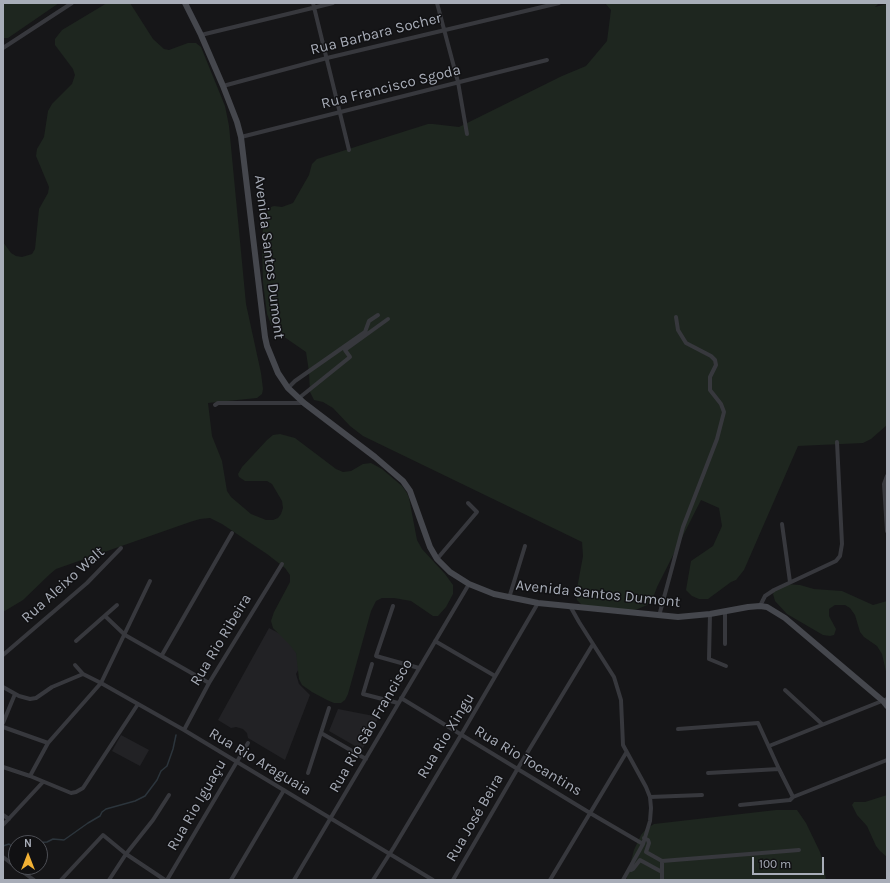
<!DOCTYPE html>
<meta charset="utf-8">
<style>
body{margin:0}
#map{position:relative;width:890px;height:883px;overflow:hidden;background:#161618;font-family:Karla,sans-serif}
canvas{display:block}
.frame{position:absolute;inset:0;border:4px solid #a8adb8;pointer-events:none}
.north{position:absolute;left:8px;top:835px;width:40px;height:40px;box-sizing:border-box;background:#111113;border:1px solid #4d4f55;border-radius:50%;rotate:0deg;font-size:11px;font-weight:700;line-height:16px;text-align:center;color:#a8adb8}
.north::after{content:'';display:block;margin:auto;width:14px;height:18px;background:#f2b134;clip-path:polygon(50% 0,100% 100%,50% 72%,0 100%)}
.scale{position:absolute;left:752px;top:857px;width:72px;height:18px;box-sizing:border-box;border:2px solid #a8adb8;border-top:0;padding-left:5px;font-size:12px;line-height:14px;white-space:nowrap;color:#a8adb8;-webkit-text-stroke:3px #111113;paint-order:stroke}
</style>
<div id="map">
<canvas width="890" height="883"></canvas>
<div class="frame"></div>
<div class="north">N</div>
<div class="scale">100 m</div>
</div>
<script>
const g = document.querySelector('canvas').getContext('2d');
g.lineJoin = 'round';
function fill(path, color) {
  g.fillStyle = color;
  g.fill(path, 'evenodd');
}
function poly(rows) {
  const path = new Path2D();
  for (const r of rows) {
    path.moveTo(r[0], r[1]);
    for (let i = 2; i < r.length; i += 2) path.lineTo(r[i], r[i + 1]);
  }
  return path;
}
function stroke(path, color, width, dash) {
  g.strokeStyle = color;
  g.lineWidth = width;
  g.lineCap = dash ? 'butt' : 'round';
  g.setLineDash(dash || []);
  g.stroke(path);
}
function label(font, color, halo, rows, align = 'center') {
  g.font = font + ' Karla,sans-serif';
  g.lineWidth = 3;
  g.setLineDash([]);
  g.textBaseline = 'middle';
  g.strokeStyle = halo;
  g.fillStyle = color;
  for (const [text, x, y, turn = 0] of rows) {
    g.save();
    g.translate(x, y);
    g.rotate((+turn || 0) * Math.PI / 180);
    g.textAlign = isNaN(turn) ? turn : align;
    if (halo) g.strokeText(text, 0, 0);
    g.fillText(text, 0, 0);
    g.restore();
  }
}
const built = poly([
 [269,628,309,649,296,674,299,684,310,695,285,760,248,738,247,733,243,729,236,727,231,728,218,720],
 [338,709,379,717,362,750,329,731],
 [121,735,149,750,140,766,112,751]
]);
const green = poly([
 [3,3,59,3,8,38,3,38],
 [107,3,130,3,153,39,164,49,169,50,188,43,196,43,201,47,225,106,229,126,246,304,261,373,263,389,262,394,257,398,208,403,212,436,222,461,227,491,231,497,251,514,266,520,273,520,278,518,281,514,283,508,282,501,272,484,267,481,245,481,239,477,238,474,242,467,267,440,273,435,280,434,295,438,336,469,343,472,351,471,363,464,371,463,382,469,402,486,407,493,409,498,417,540,422,549,445,574,453,585,453,594,446,607,438,616,433,616,411,601,394,598,382,598,376,601,371,611,348,694,345,700,341,703,334,703,327,700,312,692,302,685,299,679,296,653,289,644,273,628,271,621,274,612,290,582,290,575,285,568,267,554,222,524,210,518,200,519,190,522,56,569,50,574,23,600,3,612,3,242,11,253,16,256,22,257,32,254,35,249,39,209,48,193,49,187,36,156,37,149,44,137,48,111,52,104,72,84,75,75,73,69,55,45,55,39,62,30],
 [605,3,879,3,875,7,887,4,887,425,871,439,863,443,798,446,744,570,736,580,731,582,708,599,699,599,692,596,686,590,691,561,713,546,722,526,719,508,701,500,657,587,653,598,647,605,638,609,622,612,582,605,577,600,576,594,583,556,582,542,363,436,350,426,333,408,323,402,314,400,310,392,309,372,306,352,277,332,272,327,267,314,263,283,262,240,264,216,271,207,274,206,282,207,293,203,309,175,312,164,317,159,428,124,433,124,459,127,562,76,586,66,607,41,611,10],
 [785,584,800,585,814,589,842,591,873,605,887,601,887,676,882,654,877,646,864,637,860,632,855,615,850,608,845,605,835,605,829,609,829,616,836,629,834,635,830,636,823,635,787,614,775,601,773,594,775,590],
 [887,795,887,857,880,851,876,846,867,826,857,815,852,805,854,802,865,802],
 [776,810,797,810,806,823,820,852,824,866,826,880,626,880,634,850,641,835,646,829,654,824]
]);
const stream = poly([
 [31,843,47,842,53,839,64,840,88,823,100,816,102,812,106,809,135,801,145,796,157,780,161,771,167,766,173,749,176,735],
 [3,846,9,844,13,847,16,848]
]);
const street = poly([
 [313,3,349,150],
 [437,3,458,82,467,134],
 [201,35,333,3],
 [3,48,72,3],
 [223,86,327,58,559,3],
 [241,137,547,60],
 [288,388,295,381,365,332,369,321,378,315],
 [299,398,350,357,345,350,388,319],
 [215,405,218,403,304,403],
 [887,476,884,484,887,531],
 [782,524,790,582],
 [437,559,477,512,468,503],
 [509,598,525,546],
 [393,606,376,656,419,668],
 [570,606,579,622,614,677,621,700,623,745,646,787,650,797,651,808,650,821,643,844,623,880],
 [760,606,765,596,774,590,836,561,840,556,842,544,837,442],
 [710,614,709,659,726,666],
 [105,616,125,635,209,683],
 [659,616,683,527,717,439,724,412,721,404,710,390,710,377,716,365,715,360,711,356,686,343,678,330,676,317],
 [76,641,117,605],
 [435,641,495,676],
 [725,644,725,611],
 [3,655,87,583,121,548],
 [162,655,232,533],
 [372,664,363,694,398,703],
 [75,665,83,674,101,683,184,730,433,880],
 [3,687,19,696,30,699,36,698,52,687,83,674],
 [785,690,822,724],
 [401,698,590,813,643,844],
 [3,723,15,694],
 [3,727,48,743],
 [678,729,758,723,779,769,793,797],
 [184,730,209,683,282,564],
 [321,733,366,759],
 [769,746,887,699],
 [3,767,30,776,71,793,76,792,83,788,138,704],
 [308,773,329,708],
 [708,773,779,769],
 [30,776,48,743,101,683,150,581],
 [650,797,702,795],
 [740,805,790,800,793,797,887,760],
 [3,815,9,819],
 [3,825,43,782],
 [644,838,648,840,649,843,646,852,662,861],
 [40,847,41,847],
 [3,857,16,867],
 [16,867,34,880],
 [629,869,631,870,633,869,640,860,662,872],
 [20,870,25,867],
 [61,880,103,835,126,854,165,880],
 [109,880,126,854,153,820,169,795],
 [167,880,248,743],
 [231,880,284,790],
 [294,880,469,584],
 [373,880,394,847,461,735,538,603],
 [453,880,518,768,593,644],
 [550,880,626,753],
 [662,880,662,861,799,850]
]);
const secondary = poly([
 [185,3,201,35,223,86,237,122,241,137,265,337,267,346,278,373,288,388,304,403,375,457,403,481,410,491,430,547,437,559,450,572,469,584,494,594,538,603,678,617,710,614,748,607,760,606,767,607,785,618,883,701,887,706]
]);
const streetNames = [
 ["Rua Barbara Socher",376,34,-14],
 ["Rua Francisco Sgoda",391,87,-14],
 ["Avenida Santos Dumont",269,257,83],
 ["Rua Aleixo Walt",63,585,-42],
 ["Avenida Santos Dumont",598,594,6],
 ["Rua Rio Ribeira",221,640,-59],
 ["Rua Rio São Francisco",371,726,-60],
 ["Rua Rio Xingu",446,736,-59],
 ["Rua Rio Tocantins",528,761,31],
 ["Rua Rio Araguaia",260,762,31],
 ["Rua Rio Iguaçu",197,805,-60],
 ["Rua José Beira",475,818,-60]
];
fill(built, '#222225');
fill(green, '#1e261f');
stroke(stream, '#2c353c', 1.5);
stroke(street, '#37383d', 4);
stroke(secondary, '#45474d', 6);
label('15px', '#a8adb8', '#111113', streetNames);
</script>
